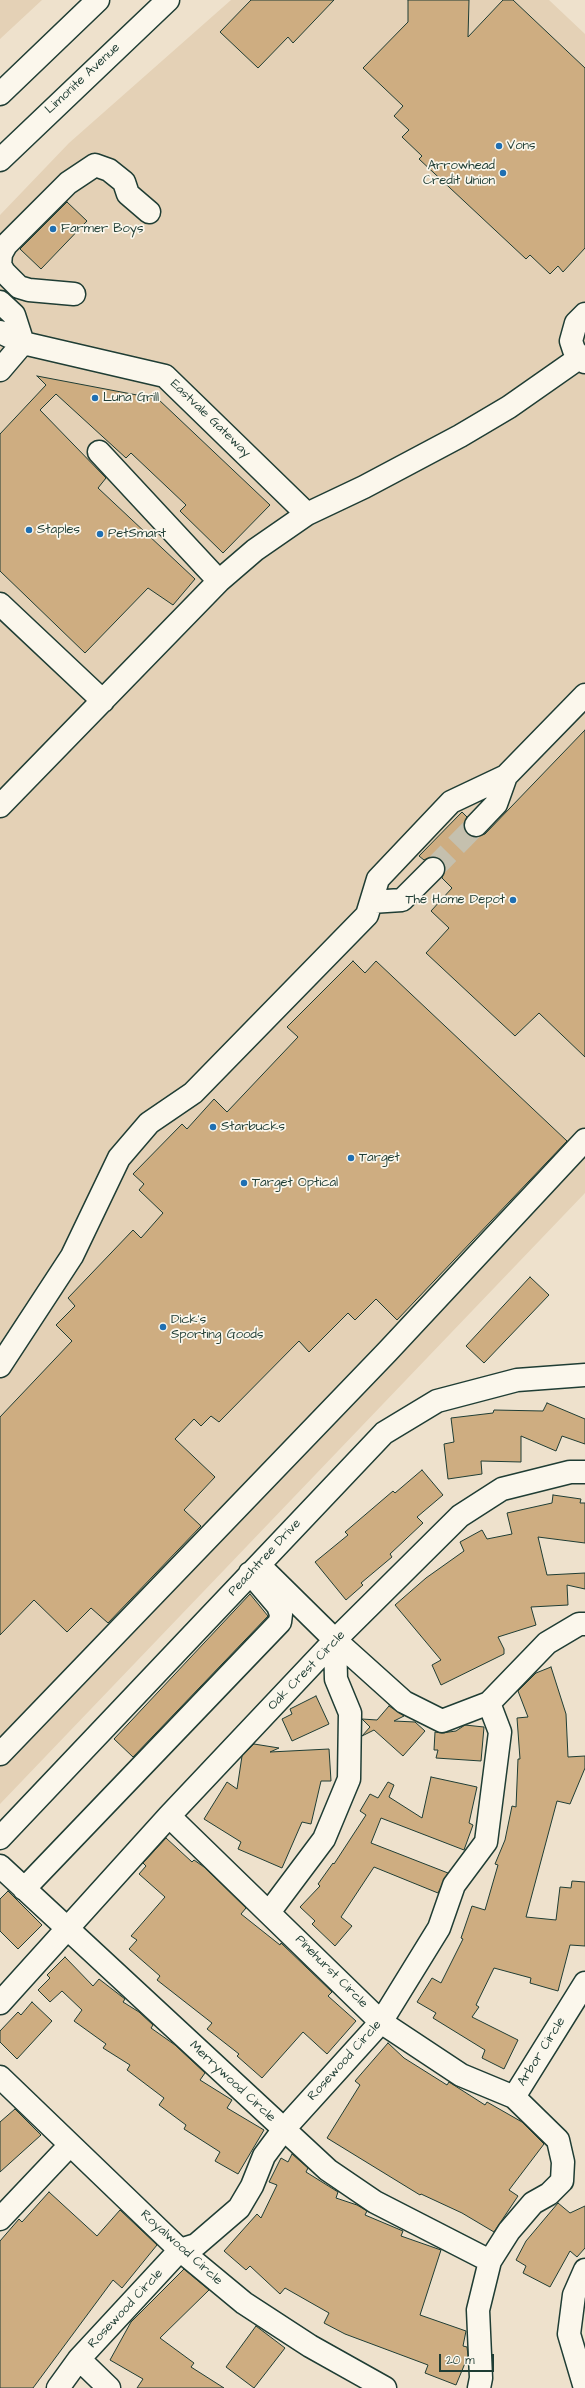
<!DOCTYPE html>
<style>
body{margin:0}
#map{position:relative;width:585px;height:2388px;overflow:hidden;background:#eee1cc;font-family:"Architects Daughter",sans-serif}
canvas{display:block}
.scale{position:absolute;left:439px;top:2354px;width:55px;height:18px;box-sizing:border-box;border:2px solid #1f3d34;border-top:0;padding-left:5px;font-size:12px;line-height:14px;white-space:nowrap;color:#1f3d34;-webkit-text-stroke:3px #fbf7ec;paint-order:stroke}
</style>
<div id="map">
<canvas width="585" height="2388"></canvas>
<div class="scale">20 m</div>
</div>
<script>
const g = document.querySelector('canvas').getContext('2d');
g.lineJoin = 'round';
function fill(path, color) {
  g.fillStyle = color;
  g.fill(path, 'evenodd');
}
function poly(rows) {
  const path = new Path2D();
  for (const r of rows) {
    path.moveTo(r[0], r[1]);
    for (let i = 2; i < r.length; i += 2) path.lineTo(r[i], r[i + 1]);
  }
  return path;
}
function stroke(path, color, width, dash) {
  g.strokeStyle = color;
  g.lineWidth = width;
  g.lineCap = dash ? 'butt' : 'round';
  g.setLineDash(dash || []);
  g.stroke(path);
}
function label(font, color, halo, rows, align = 'center') {
  g.font = font + ' "Architects Daughter",sans-serif';
  g.lineWidth = 3.5;
  g.setLineDash([]);
  g.textBaseline = 'middle';
  g.strokeStyle = halo;
  g.fillStyle = color;
  for (const [text, x, y, turn = 0] of rows) {
    g.save();
    g.translate(x, y);
    g.rotate((+turn || 0) * Math.PI / 180);
    g.textAlign = isNaN(turn) ? turn : align;
    if (halo) g.strokeText(text, 0, 0);
    g.fillText(text, 0, 0);
    g.restore();
  }
}
const built = poly([
 [0,0,42,0,0,39],
 [231,0,549,0,585,34,585,1193,0,1804,0,215,69,143]
]);
const building = poly([
 [251,0,334,0,293,43,288,37,258,68,220,32,251,0],
 [408,0,469,0,468,37,503,0,513,0,585,68,585,248,563,272,558,266,550,274,530,255,526,259,419,159,422,156,402,137,409,130,394,116,403,106,363,68,408,22,408,0],
 [67,202,87,221,41,269,20,249,67,202],
 [37,376,158,399,270,505,223,553,180,511,186,505,131,453,126,458,56,394,40,410,106,478,98,488,195,579,173,605,148,588,85,653,0,571,0,434,46,385,37,376],
 [585,730,585,1057,539,1013,515,1036,426,953,449,928,431,911,452,888,442,878,445,866,442,860,430,857,424,860,419,856,462,812,467,817,464,828,467,834,473,837,485,834,585,730],
 [353,961,365,973,376,961,567,1141,397,1320,376,1299,355,1320,348,1313,309,1352,299,1341,219,1422,211,1416,201,1426,194,1419,175,1439,215,1477,184,1510,201,1526,108,1623,91,1608,67,1632,34,1600,0,1635,0,1417,72,1341,56,1325,75,1306,68,1298,133,1230,141,1238,163,1213,139,1190,144,1184,133,1174,182,1124,187,1129,214,1099,227,1112,298,1037,287,1027,353,961],
 [530,1277,549,1295,484,1363,466,1346,530,1277],
 [547,1403,585,1419,585,1444,562,1436,556,1451,521,1436,521,1462,481,1461,482,1474,448,1479,444,1444,454,1442,451,1418,493,1413,494,1410,543,1411,547,1403],
 [422,1470,443,1495,417,1517,423,1523,390,1554,392,1557,361,1583,363,1585,346,1600,315,1562,348,1535,345,1532,393,1491,395,1493,422,1470],
 [553,1495,581,1499,580,1503,585,1503,585,1543,538,1537,547,1575,585,1573,585,1589,567,1585,568,1605,531,1607,536,1625,498,1637,504,1649,504,1654,441,1685,432,1665,441,1660,395,1605,426,1578,464,1551,460,1542,482,1530,487,1539,512,1534,507,1513,552,1503,553,1495],
 [250,1594,268,1616,133,1757,114,1739,250,1594],
 [551,1667,566,1714,568,1757,585,1756,585,1768,570,1804,557,1801,526,1917,556,1920,560,1887,571,1888,572,1881,585,1882,585,1946,570,1945,558,1991,530,1983,531,1978,494,1968,476,2005,479,2007,472,2017,518,2040,504,2069,482,2058,485,2050,433,2018,436,2013,417,2002,432,1978,441,1983,463,1939,461,1938,472,1906,485,1910,498,1865,495,1864,505,1840,512,1806,516,1807,518,1759,520,1759,517,1718,528,1717,518,1691,536,1673,551,1667],
 [316,1696,329,1724,292,1741,282,1719,292,1714,290,1709,316,1696],
 [389,1706,404,1716,394,1721,415,1722,425,1731,403,1756,374,1730,362,1736,370,1727,362,1719,377,1720,389,1706],
 [465,1725,484,1727,481,1761,436,1758,438,1750,434,1750,435,1732,442,1733,456,1731,465,1725],
 [254,1744,279,1748,270,1752,329,1749,331,1781,321,1781,311,1824,302,1822,282,1868,238,1849,241,1842,204,1819,227,1782,237,1789,242,1756,254,1744],
 [431,1777,477,1787,469,1823,473,1825,464,1850,381,1818,371,1843,448,1873,438,1893,374,1867,341,1917,352,1926,335,1946,312,1924,315,1921,300,1907,320,1886,318,1884,333,1863,334,1864,366,1815,360,1811,370,1794,378,1798,388,1782,394,1785,389,1797,422,1818,431,1777],
 [166,1838,192,1862,194,1860,204,1867,246,1908,241,1914,280,1945,281,1943,332,1992,328,1996,356,2021,327,2054,303,2032,262,2078,237,2056,239,2054,207,2029,212,2023,157,1980,160,1976,129,1949,137,1940,131,1936,165,1897,139,1874,146,1866,143,1863,166,1838],
 [8,1891,42,1925,18,1949,0,1931,0,1899,8,1891],
 [65,1957,93,1986,99,1979,121,1996,125,1999,123,2002,139,2012,153,2025,151,2028,175,2045,205,2073,200,2080,232,2100,227,2108,264,2130,238,2174,215,2161,220,2152,184,2129,186,2125,159,2105,164,2098,127,2070,130,2065,103,2048,106,2044,74,2021,82,2010,62,1991,50,2002,38,1990,50,1978,47,1975,65,1957],
 [32,2002,52,2021,17,2059,0,2042,0,2031,18,2012,21,2015,32,2002],
 [388,2043,404,2058,447,2085,449,2082,485,2105,487,2102,522,2122,544,2144,509,2190,518,2196,494,2232,462,2213,421,2194,420,2195,327,2138,360,2085,355,2081,388,2043],
 [15,2109,41,2135,0,2172,0,2122,15,2109],
 [292,2154,308,2168,306,2172,338,2192,336,2198,357,2205,367,2211,365,2215,403,2231,401,2236,441,2250,420,2315,466,2331,463,2346,467,2347,468,2356,456,2385,425,2373,428,2365,345,2334,324,2323,329,2313,285,2288,280,2294,250,2266,246,2270,224,2251,257,2214,261,2218,277,2185,269,2182,281,2158,288,2162,292,2154],
 [49,2192,97,2236,120,2210,157,2245,122,2288,113,2280,33,2388,0,2388,0,2241,19,2219,22,2222,49,2192],
 [558,2203,570,2213,585,2206,585,2248,577,2257,570,2251,550,2287,523,2273,526,2266,516,2260,526,2241,558,2203],
 [184,2269,209,2290,160,2338,194,2363,191,2367,224,2388,137,2388,143,2379,110,2360,131,2322,184,2269],
 [256,2326,285,2348,254,2388,226,2367,256,2326]
]);
const minorTunnel = poly([
 [433,869,476,825]
]);
const minor = poly([
 [0,265,1,254,6,245,68,183,95,165,109,170,124,182,128,194,149,212],
 [0,265,4,272,19,287,29,290,74,294],
 [0,302,14,315,23,343],
 [585,314,576,323,571,341,574,350,585,362],
 [0,332,23,343,165,376,307,514],
 [0,370,23,343],
 [99,452,219,581],
 [0,604,103,701],
 [0,806,219,581,255,550,307,514,364,487,460,436,509,407,579,358],
 [476,825,496,804,506,776],
 [371,902,402,900,433,869],
 [0,1366,72,1256,119,1158,149,1123,193,1093,367,915,378,879,451,802,506,776,585,695],
 [266,1572,335,1640,404,1702,442,1721,489,1703,547,1643,579,1624,585,1624],
 [0,1754,387,1352,585,1140],
 [169,1816,381,2022,461,2075,514,2097],
 [0,1838,384,1433,437,1401,517,1380,585,1375],
 [0,1866,328,2170,375,2202,490,2261],
 [24,1889,280,1622,281,1614,278,1606,250,1573],
 [270,1911,324,1839,349,1779,350,1713,336,1679,335,1640],
 [0,2003,169,1816,335,1640,460,1516,502,1489,570,1472,585,1472],
 [0,2077,180,2250,244,2303,310,2346,385,2388],
 [0,2219,70,2145],
 [79,2359,180,2250,196,2245,239,2208,252,2186,264,2156,284,2129,381,2022,439,1928,454,1885,486,1842,500,1732,489,1703],
 [58,2388,79,2359,109,2388],
 [479,2388,481,2378,478,2310,490,2261,509,2231,533,2203,549,2194,562,2181,563,2162,558,2140,514,2097,585,1983],
 [585,2388,569,2334,574,2295,585,2270]
]);
const major = poly([
 [0,94,98,0],
 [0,160,168,0]
]);
const markers = [
 [499,146,4,"#1f6fb2"],
 [503,173,4,"#1f6fb2"],
 [53,229,4,"#1f6fb2"],
 [95,398,4,"#1f6fb2"],
 [29,530,4,"#1f6fb2"],
 [100,534,4,"#1f6fb2"],
 [513,900,4,"#1f6fb2"],
 [213,1127,4,"#1f6fb2"],
 [351,1158,4,"#1f6fb2"],
 [244,1183,4,"#1f6fb2"],
 [163,1327,4,"#1f6fb2"]
];
const streetNames = [
 ["Limonite Avenue",83,79,-43],
 ["Eastvale Gateway",210,419,44],
 ["Peachtree Drive",265,1558,-47],
 ["Oak Crest Circle",307,1671,-46],
 ["Pinehurst Circle",331,1972,45],
 ["Arbor Circle",542,2052,-58],
 ["Rosewood Circle",345,2061,-48],
 ["Merrywood Circle",232,2082,43],
 ["Royalwood Circle",181,2248,42],
 ["Rosewood Circle",126,2309,-47]
];
const poiNames = [
 ["Vons",507,146],
 ["Arrowhead",495,166,"right"],
 ["Credit Union",495,181,"right"],
 ["Farmer Boys",61,229],
 ["Luna Grill",103,398],
 ["Staples",37,530],
 ["PetSmart",108,534],
 ["The Home Depot",505,900,"right"],
 ["Starbucks",221,1127],
 ["Target",359,1158],
 ["Target Optical",252,1183],
 ["Dick's",171,1320],
 ["Sporting Goods",171,1335]
];
fill(built, '#e4d1b6');
fill(building, '#cead81');
stroke(building, '#1f3d34', 1);
stroke(minorTunnel, '#c5c0ae', 22, [22, 11]);
stroke(minor, '#1f3d34', 25);
stroke(major, '#1f3d34', 25);
stroke(minor, '#fbf7ec', 22);
stroke(major, '#fbf7ec', 22);
for (const [x, y, r, color] of markers) {
  const dot = new Path2D();
  dot.arc(x, y, r, 0, 2 * Math.PI);
  g.fillStyle = color;
  g.fill(dot);
  stroke(dot, '#fbf7ec', 1.5);
}
label('13px', '#1f3d34', '#fbf7ec', streetNames);
label('13px', '#1f3d34', '#fbf7ec', poiNames, 'left');
</script>
